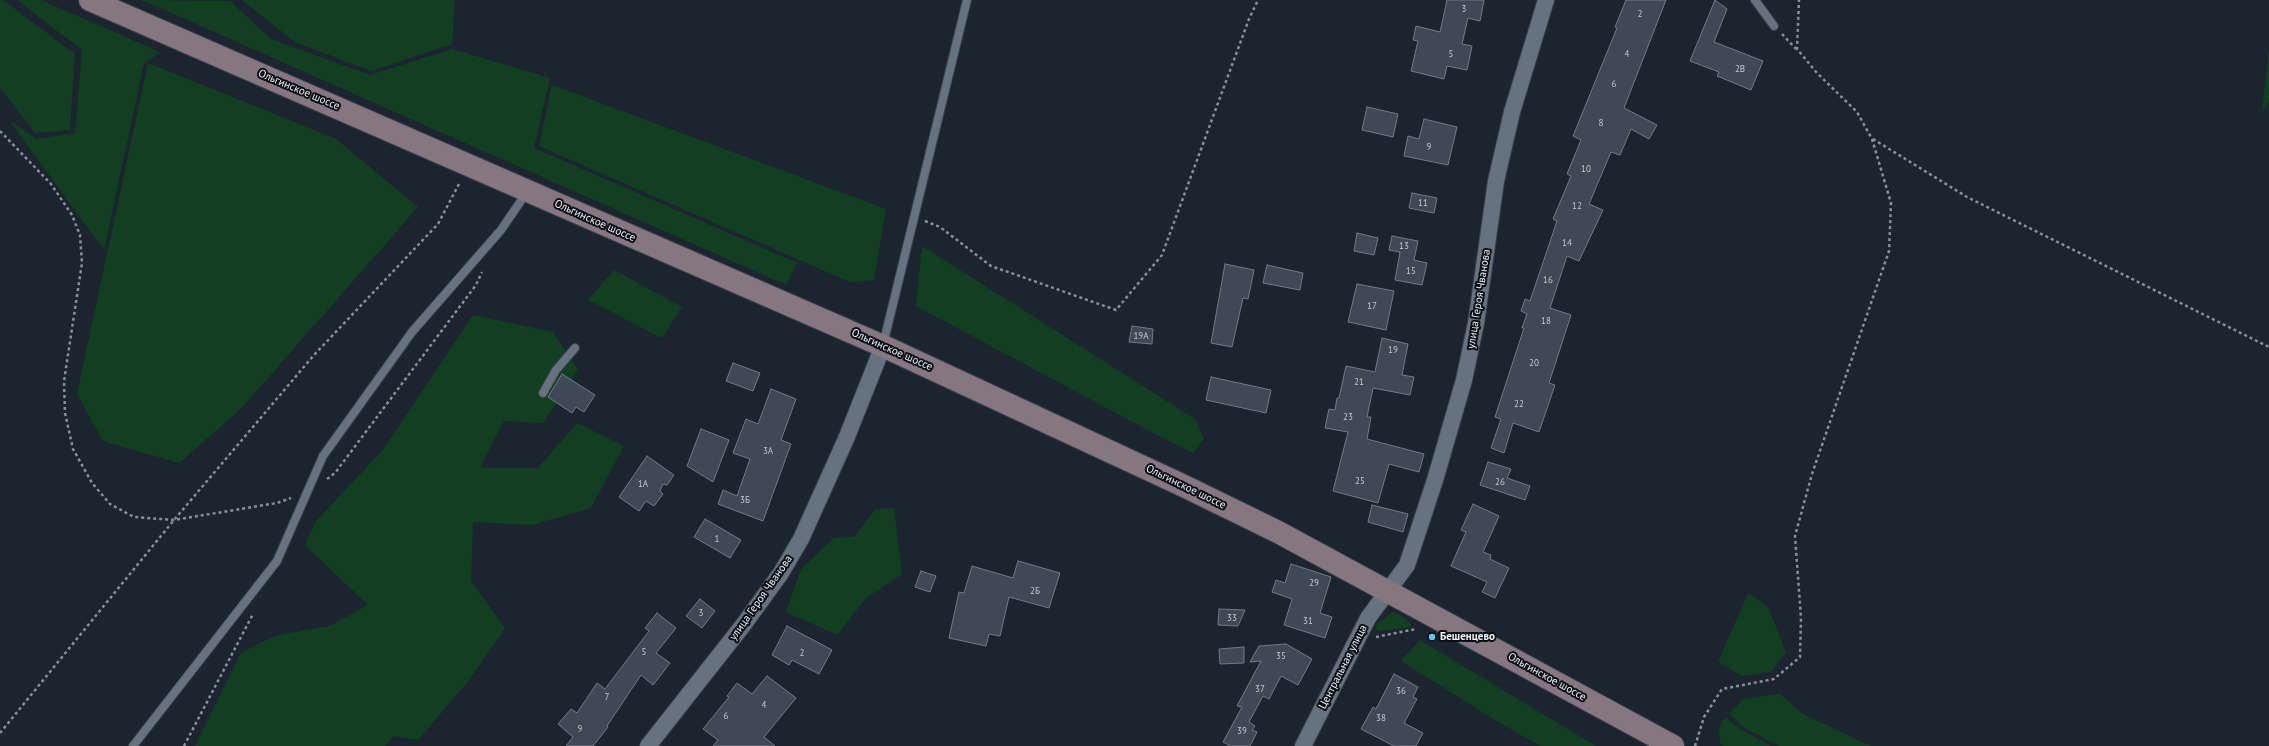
<!DOCTYPE html>
<meta charset="utf-8">
<style>
body{margin:0}
canvas{display:block;background:#1b242f}
</style>
<canvas width="2269" height="746"></canvas>
<script>
const g = document.querySelector('canvas').getContext('2d');
g.lineJoin = 'round';
function fill(path, color) {
  g.fillStyle = color;
  g.fill(path, 'evenodd');
}
function poly(rows) {
  const path = new Path2D();
  for (const r of rows) {
    path.moveTo(r[0], r[1]);
    for (let i = 2; i < r.length; i += 2) path.lineTo(r[i], r[i + 1]);
  }
  return path;
}
function stroke(path, color, width, dash) {
  g.strokeStyle = color;
  g.lineWidth = width;
  g.lineCap = dash ? 'butt' : 'round';
  g.setLineDash(dash || []);
  g.stroke(path);
}
function label(font, color, halo, rows, align = 'center') {
  g.font = font + ' "PT Sans",sans-serif';
  g.lineWidth = 4;
  g.setLineDash([]);
  g.textBaseline = 'middle';
  g.strokeStyle = halo;
  g.fillStyle = color;
  for (const [text, x, y, turn = 0] of rows) {
    g.save();
    g.translate(x, y);
    g.rotate((+turn || 0) * Math.PI / 180);
    g.textAlign = isNaN(turn) ? turn : align;
    if (halo) g.strokeText(text, 0, 0);
    g.fillText(text, 0, 0);
    g.restore();
  }
}
const green = poly([
 [0,0,3,0,75,54,70,130,35,133,0,88],
 [17,0,41,0,160,52,144,64,104,250,9,120,37,139,75,133,82,50],
 [142,0,230,1,271,39,370,75,452,49,550,78,534,148,797,263,786,285],
 [242,0,455,0,452,44,371,71,295,42],
 [2269,49,2269,102,2262,111],
 [148,63,336,139,418,207,240,410,179,463,103,441,77,394],
 [552,85,886,209,874,280,850,282,539,146],
 [922,246,1195,419,1204,438,1193,453,1140,426,916,306],
 [614,270,682,307,662,338,588,300],
 [473,315,553,332,578,370,543,423,504,421,480,468,538,468,577,423,624,446,591,508,532,525,473,522,471,581,505,628,467,683,418,740,393,736,385,746,195,746,241,653,274,636,330,626,368,605,305,545,316,521,383,450],
 [894,508,902,574,866,598,837,635,786,612,801,569,834,538,854,537,876,509],
 [1748,593,1768,607,1786,652,1771,672,1742,676,1718,662],
 [1392,612,1397,613,1409,621,1411,627,1378,631,1375,626],
 [1420,640,1596,746,1540,746,1495,720,1401,661],
 [1780,694,1803,714,1871,746,1779,746,1743,727,1729,714,1744,699],
 [1725,717,1743,731,1771,746,1723,746,1720,742,1719,727]
]);
const building = poly([
 [1447,0,1484,0,1480,21,1468,18,1462,44,1472,46,1467,70,1447,66,1444,79,1411,71,1418,41,1413,40,1416,26,1440,32,1447,0],
 [1626,0,1666,0,1624,108,1657,125,1649,139,1631,129,1620,155,1611,152,1589,204,1603,210,1579,261,1567,256,1550,308,1571,315,1549,383,1555,385,1539,432,1513,423,1504,453,1491,448,1501,419,1495,417,1524,328,1522,328,1527,314,1521,311,1525,299,1530,301,1557,221,1553,219,1571,176,1567,174,1581,140,1573,136,1617,28,1615,27,1626,0],
 [1715,0,1727,9,1714,42,1763,61,1751,90,1717,76,1719,72,1690,61,1715,0],
 [1367,107,1398,114,1393,137,1362,130,1367,107],
 [1424,119,1457,127,1448,165,1404,156,1408,136,1419,139,1424,119],
 [1412,193,1437,198,1434,213,1409,208,1412,193],
 [1357,233,1378,238,1374,255,1354,251,1357,233],
 [1392,236,1418,241,1414,260,1427,263,1422,285,1395,280,1400,252,1389,250,1392,236],
 [1225,264,1254,270,1248,299,1243,298,1232,347,1211,343,1225,264],
 [1267,265,1303,273,1300,290,1263,283,1267,265],
 [1357,284,1394,291,1386,330,1348,322,1357,284],
 [1132,326,1153,329,1152,344,1129,342,1132,326],
 [1382,338,1408,344,1402,375,1414,377,1410,395,1373,388,1367,417,1371,417,1367,439,1424,454,1419,472,1389,464,1378,503,1333,491,1348,432,1325,428,1329,409,1335,410,1337,398,1339,398,1346,366,1375,372,1382,338],
 [733,363,760,373,753,391,726,381,733,363],
 [562,374,595,395,584,412,576,407,572,413,548,397,562,374],
 [1211,377,1271,390,1266,413,1206,400,1211,377],
 [771,389,796,399,781,440,791,444,763,521,718,504,723,490,737,496,750,459,733,453,746,419,758,424,771,389],
 [701,429,729,440,713,482,687,466,701,429],
 [647,456,674,475,667,485,663,484,660,491,663,494,654,506,646,501,639,511,619,497,647,456],
 [1488,462,1511,469,1507,478,1530,486,1525,500,1480,485,1488,462],
 [1473,504,1499,516,1483,552,1491,555,1490,559,1509,568,1495,598,1482,592,1487,582,1451,566,1466,532,1461,530,1473,504],
 [1372,505,1408,514,1403,532,1368,522,1372,505],
 [705,519,741,540,730,558,694,537,705,519],
 [1018,561,1060,573,1049,608,1009,597,1000,636,989,634,986,646,949,638,959,592,964,593,972,566,1013,578,1018,561],
 [1291,564,1331,577,1320,613,1332,617,1325,638,1284,625,1292,599,1272,592,1276,580,1285,583,1291,564],
 [921,571,936,576,930,592,915,587,921,571],
 [700,599,715,611,702,628,686,616,700,599],
 [1219,609,1245,610,1238,626,1218,625,1219,609],
 [657,613,676,628,656,653,670,663,653,685,641,675,607,726,608,727,593,746,566,746,573,737,558,724,571,709,577,713,597,683,605,689,649,631,645,628,657,613],
 [787,626,832,650,819,674,792,660,789,665,772,655,787,626],
 [1286,644,1312,659,1298,685,1281,676,1269,699,1263,696,1249,722,1255,726,1252,730,1257,732,1250,746,1231,746,1223,742,1242,707,1237,706,1261,661,1250,662,1259,646,1286,644],
 [1244,647,1244,663,1220,664,1219,649,1244,647],
 [1394,674,1418,687,1413,697,1417,699,1404,723,1423,733,1416,746,1394,746,1361,729,1373,707,1376,709,1394,674],
 [767,676,796,698,764,737,775,746,713,746,718,740,703,729,729,697,727,696,737,683,752,694,767,676]
]);
const path = poly([
 [1782,34,1796,49],
 [0,131,51,184,72,215,80,235,82,263,64,381,65,413,73,449,92,483,110,504,134,517,174,520,277,503,291,498],
 [1873,139,1967,197,2269,347],
 [925,221,940,227,991,266,1116,310,1162,255,1249,19,1258,0],
 [327,479,335,473,476,285,482,272],
 [1376,637,1416,629],
 [0,733,174,520,314,355,438,224,460,182],
 [184,746,253,614],
 [1695,746,1704,717,1722,689,1774,679,1800,657,1801,618,1795,536,1812,474,1889,251,1891,203,1872,139,1857,112,1817,73,1797,49,1799,0]
]);
const lane = poly([
 [1755,0,1774,26],
 [883,345,967,0],
 [543,393,556,370,575,348],
 [133,746,277,561,323,456,412,332,501,230,527,192]
]);
const street = poly([
 [648,746,744,624,781,573,801,539,846,439,883,346],
 [1303,746,1368,618,1407,565,1435,480,1464,380,1476,323,1496,181,1512,112,1546,0]
]);
const secondary = poly([
 [90,0,883,346,1184,486,1278,532,1673,746]
]);
const markers = [
 [1432,637,4,"#65c5ee"]
];
const numberNames = [
 ["3",1464,9],
 ["2",1640,14],
 ["5",1451,54],
 ["4",1627,54],
 ["2В",1740,69],
 ["6",1614,84],
 ["8",1601,123],
 ["9",1429,147],
 ["10",1586,169],
 ["11",1423,203],
 ["12",1577,206],
 ["14",1567,243],
 ["13",1404,246],
 ["15",1411,271],
 ["16",1548,280],
 ["17",1372,306],
 ["18",1546,321],
 ["19А",1141,336],
 ["19",1393,350],
 ["20",1534,363],
 ["21",1359,382],
 ["22",1519,404],
 ["23",1348,417],
 ["3А",768,451],
 ["25",1360,481],
 ["26",1500,482],
 ["1А",643,484],
 ["3Б",745,500],
 ["1",717,539],
 ["29",1314,583],
 ["2Б",1035,591],
 ["3",701,613],
 ["33",1232,618],
 ["31",1308,621],
 ["5",644,652],
 ["2",802,653],
 ["35",1281,656],
 ["37",1260,689],
 ["36",1401,691],
 ["7",607,697],
 ["4",764,705],
 ["6",726,716],
 ["38",1381,718],
 ["9",580,729],
 ["39",1242,731]
];
const streetNames = [
 ["Ольгинское шоссе",299,90,23],
 ["Ольгинское шоссе",595,221,24],
 ["улица Героя Чванова",1479,299,-81],
 ["Ольгинское шоссе",892,350,24],
 ["Ольгинское шоссе",1186,487,26],
 ["улица Героя Чванова",761,598,-55],
 ["Центральная улица",1343,667,-63],
 ["Ольгинское шоссе",1547,677,29]
];
const poiNames = [
 ["Бешенцево",1440,637]
];
fill(green, '#123f22');
fill(building, '#3e4955');
stroke(building, '#707b89', 1);
stroke(lane, '#38404a', 10);
stroke(street, '#38404a', 18);
stroke(secondary, '#38404a', 24);
stroke(path, '#889099', 2.5, [3, 3]);
stroke(lane, '#677280', 8);
stroke(street, '#677280', 16);
stroke(secondary, '#867680', 22);
for (const [x, y, r, color] of markers) {
  const dot = new Path2D();
  dot.arc(x, y, r, 0, 2 * Math.PI);
  g.fillStyle = color;
  g.fill(dot);
  stroke(dot, '#090d12', 1.5);
}
label('9px', '#c3cad3', null, numberNames);
label('11px', '#eff5fd', '#090d12', streetNames);
label('bold 11px', '#eff5fd', '#090d12', poiNames, 'left');
</script>
